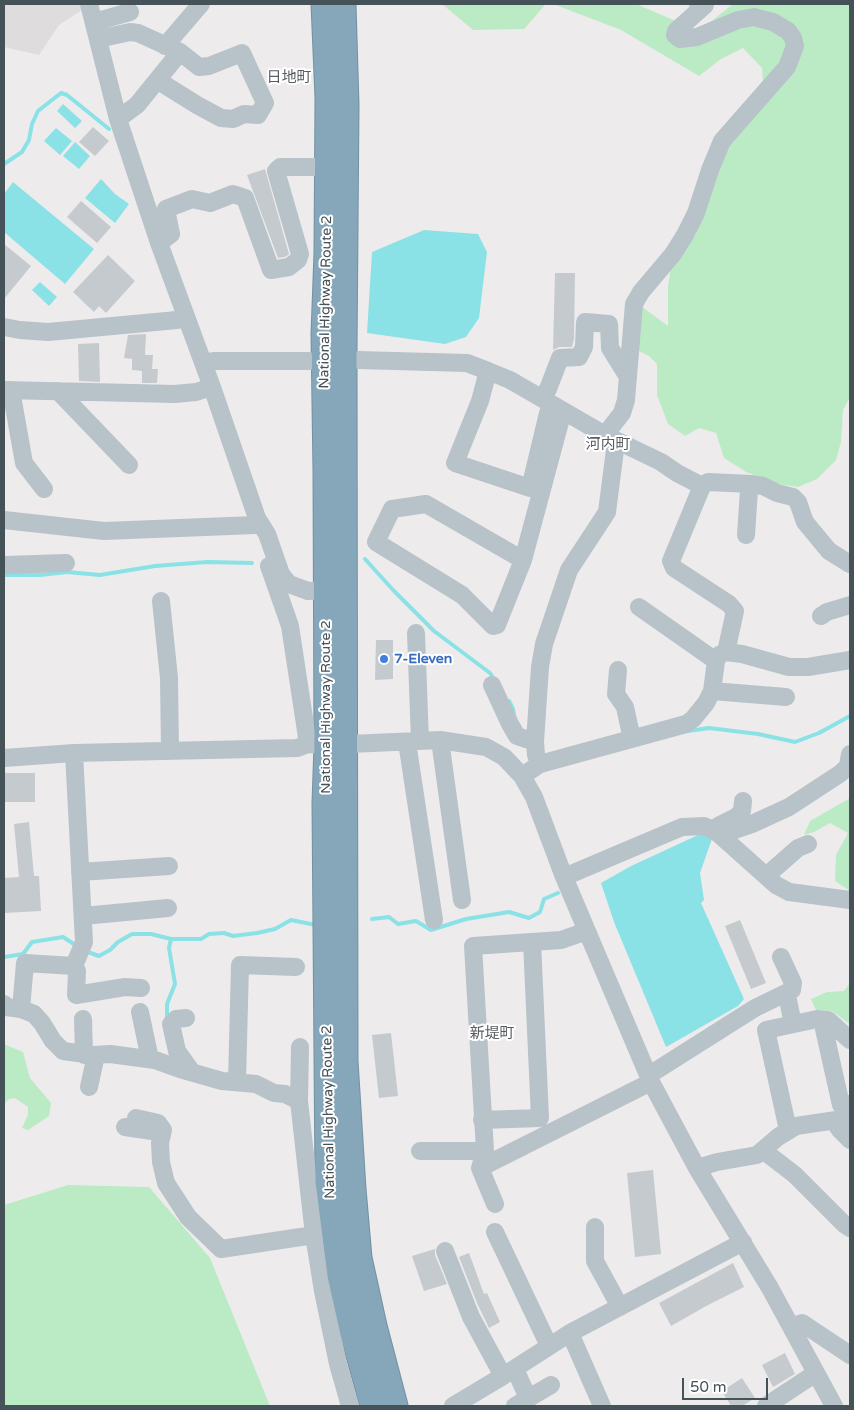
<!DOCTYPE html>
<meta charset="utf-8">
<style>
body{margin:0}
#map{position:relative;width:854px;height:1410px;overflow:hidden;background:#eeebec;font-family:"Varela Round",sans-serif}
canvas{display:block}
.frame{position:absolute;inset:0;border:5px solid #455258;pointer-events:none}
.scale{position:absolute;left:682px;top:1378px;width:86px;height:22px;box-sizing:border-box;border:2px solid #455258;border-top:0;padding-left:6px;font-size:15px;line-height:18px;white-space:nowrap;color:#455258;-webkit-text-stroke:4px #fff;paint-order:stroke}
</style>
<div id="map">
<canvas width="854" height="1410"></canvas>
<div class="frame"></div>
<div class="scale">50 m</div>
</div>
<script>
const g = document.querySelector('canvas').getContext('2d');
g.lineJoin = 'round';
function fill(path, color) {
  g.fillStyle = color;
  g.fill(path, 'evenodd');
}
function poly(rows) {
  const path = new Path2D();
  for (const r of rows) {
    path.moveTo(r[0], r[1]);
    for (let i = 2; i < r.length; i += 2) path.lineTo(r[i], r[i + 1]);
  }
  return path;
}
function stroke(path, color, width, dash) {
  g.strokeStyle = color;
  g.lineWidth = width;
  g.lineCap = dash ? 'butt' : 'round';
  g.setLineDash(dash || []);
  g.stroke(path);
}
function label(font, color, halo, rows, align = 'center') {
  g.font = font + ' "Varela Round","Noto Sans JP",sans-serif';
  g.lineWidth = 4;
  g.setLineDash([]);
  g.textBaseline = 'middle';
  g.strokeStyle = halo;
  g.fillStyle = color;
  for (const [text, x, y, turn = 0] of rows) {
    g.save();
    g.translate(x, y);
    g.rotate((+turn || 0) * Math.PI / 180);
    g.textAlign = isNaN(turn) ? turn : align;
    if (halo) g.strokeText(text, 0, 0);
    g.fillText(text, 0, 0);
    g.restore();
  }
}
const education = poly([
 [4,4,84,4,85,8,59,25,39,55,4,47]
]);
const green = poly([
 [442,4,546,4,524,29,473,30],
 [553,4,636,4,699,31,733,4,850,4,850,397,843,410,841,442,836,460,817,479,798,487,778,484,746,472,724,458,716,433,699,428,685,436,668,424,657,395,657,364,649,356,635,349,641,306,668,326,668,286,671,267,696,234,701,210,712,178,763,83,762,68,743,48,721,59,699,76,621,30],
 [850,798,850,891,835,881,836,855,848,833,830,823,814,832,804,835,810,821],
 [850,983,850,1024,832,1011,816,1010,811,999,827,992,844,991],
 [4,1044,23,1052,30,1078,51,1103,49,1116,28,1130,22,1128,28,1115,28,1107,15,1098,9,1099,4,1104],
 [68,1185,149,1187,210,1258,270,1406,4,1406,4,1205]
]);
const water = poly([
 [63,104,82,121,75,128,57,111],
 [56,128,72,141,60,155,44,141],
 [75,142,90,156,79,169,63,156],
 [101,179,115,194,129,204,115,223,85,198],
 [13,182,94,249,65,284,4,232,4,194],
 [424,230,478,234,487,252,479,318,466,337,445,344,367,333,372,252],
 [40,282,57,297,49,306,32,290],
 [699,830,713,836,700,873,704,900,701,903,744,999,738,1006,666,1047,614,922,601,883,631,866,698,835]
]);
const stream = poly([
 [4,164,22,152,29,140,32,124,38,111,61,93,67,95,109,129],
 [365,559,394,591,434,631,490,673,494,679],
 [4,575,40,575,67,572,100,575,155,566,207,562,252,563],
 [509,701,513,709,514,715],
 [688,731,709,728,758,734,795,742,819,733,850,716],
 [372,919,389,917,398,924,416,921,431,930,466,919,509,912,529,918,540,912,544,899,558,893],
 [85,951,99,956,110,950,118,942,132,934,151,934,171,939,201,939,209,934,224,933,233,936,257,933,275,929,291,920,316,925],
 [4,957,23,954,32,942,63,937,77,946],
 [167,1019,167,1004,175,984,169,948,171,939]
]);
const building = poly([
 [93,127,109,141,95,156,79,142],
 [265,169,289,254,285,257,278,258,247,175],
 [81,201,111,227,97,243,67,217],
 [4,244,31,266,4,299],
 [108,255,135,281,106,313,99,306,94,312,73,292],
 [555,273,575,273,574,339,572,347,559,347,553,350],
 [146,334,145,355,153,355,152,369,158,369,157,383,142,383,142,371,132,370,132,359,124,358,128,335],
 [99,343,100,382,79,381,78,344],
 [376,640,393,640,393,679,375,680],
 [4,773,35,773,35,802,4,802],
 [29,822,34,876,39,876,41,911,4,913,4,878,19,877,14,824],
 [740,920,766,983,751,989,725,926],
 [391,1033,398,1096,379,1098,372,1035],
 [653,1170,661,1254,635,1257,627,1173],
 [435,1249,435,1255,447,1284,424,1291,412,1256],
 [469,1253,484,1294,487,1293,500,1322,489,1328,477,1303,459,1257],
 [733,1263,744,1287,708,1305,671,1326,659,1303],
 [785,1353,795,1374,773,1387,762,1365],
 [742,1378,755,1398,742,1406,731,1406,722,1391]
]);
const minor = poly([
 [89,4,118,119,159,243,212,387,257,518,267,534,281,574,289,584,308,591,337,590],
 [94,22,130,12],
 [98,39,130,32,138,33,180,52,199,67,209,66,242,53,265,103,258,115,244,114,233,119,221,118,197,105,157,80],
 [165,46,201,4],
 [118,119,137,105,180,52],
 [159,243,171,234,166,209,192,199,210,203,233,194,245,198,271,270,289,267,298,260,300,254,276,171,280,167,327,167],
 [4,327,20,330,48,332,177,320,185,317],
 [358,360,467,363,488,371,510,380,605,435,661,462,677,473,702,486],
 [203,363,215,361,309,361],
 [488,371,480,401,455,463,530,488,548,413,552,405],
 [4,390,175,394,196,392,212,387],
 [11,390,24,463,44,489],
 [58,391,129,465],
 [542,398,548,389,560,358,579,357,584,347,585,322,609,324,610,348,628,377],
 [605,435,622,413,626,400,634,304,641,292,673,254,685,235,696,213,710,170,722,141,787,67,795,46,793,38,788,31,773,22,754,17,738,20,697,37,680,39,675,35,676,31,705,5,698,4],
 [4,520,104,531,255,525,257,518],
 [746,535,749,490,751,484],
 [523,560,426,504,392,509,376,542,462,595,493,626,497,625,523,560,563,411],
 [4,565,66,563],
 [269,566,290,626,308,744],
 [161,601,169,678,170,750],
 [639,607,716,661],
 [821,616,827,612,850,605],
 [416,633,420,741],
 [726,652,735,611,729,604,674,568,671,561,702,486,708,482,751,484,763,486,777,493,793,497,798,502,805,522,829,551,850,564],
 [618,670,616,694,625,707,632,739],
 [492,685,510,724,517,736,535,742],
 [712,691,786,697],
 [440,740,462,900],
 [407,742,434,920],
 [4,758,74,753,297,748,308,744,327,745,440,740,486,747,504,757,522,776,534,797,564,877,651,1082,697,1168,770,1288,834,1406],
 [540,764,536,755,535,742,540,667,544,644,569,570,607,512,615,450,618,442],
 [522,776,540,764,686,724,693,719,706,703,712,691,716,661,719,655,726,652,742,654,789,667,808,667,850,660],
 [718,826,736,817,742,811,743,801],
 [720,835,752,824,789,807,841,773,848,766,850,754],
 [80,872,169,866],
 [766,876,798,848,808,844],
 [564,877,682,827,704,826,713,830,720,835,776,885,789,892,850,900],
 [83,916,168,908],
 [74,966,77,971,76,995,125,987,141,988],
 [785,994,788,1000,793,1024],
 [4,1004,6,1007,21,1009,34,1014,42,1023,53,1041,63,1051,93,1055,110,1054,155,1060,180,1069,222,1081,256,1084,274,1093,285,1094,299,1101,314,1235,323,1291,338,1364,350,1406],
 [21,1009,25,963,74,966,84,942,74,753],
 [140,1012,150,1059],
 [186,1018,176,1019,171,1024,177,1051,192,1072],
 [83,1019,84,1055],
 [850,1040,828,1020,824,1029,841,1105,850,1104],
 [648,1074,657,1070,755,1008,792,990,793,983,781,957],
 [237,1082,240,965,296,967],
 [89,1087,96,1055],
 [299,1101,300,1047],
 [136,1118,158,1123,163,1130,160,1143,161,1162,166,1183,188,1217,221,1249,314,1235],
 [482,1120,540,1118,532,942],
 [834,1121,840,1130,850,1140],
 [125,1127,152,1131],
 [788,1130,766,1030,817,1019,828,1020],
 [420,1151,485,1151],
 [764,1151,795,1175,844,1224,850,1228],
 [480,1168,651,1082],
 [697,1168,717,1162,757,1155,778,1137,796,1126,850,1118],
 [495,1204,480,1168,485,1151,473,946,561,940,587,931],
 [595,1227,595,1261,620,1307],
 [495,1232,549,1346],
 [445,1251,471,1317,503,1376],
 [792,1326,802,1323,850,1355],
 [570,1333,602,1406],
 [515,1369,528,1398],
 [453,1406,503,1376,570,1333,743,1242],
 [515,1406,551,1385],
 [766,1406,816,1373]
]);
const highway = poly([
 [324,4,328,98,327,253,324,334,326,472,327,745,325,803,328,1181,340,1275,353,1333,373,1406],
 [343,4,346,105,344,350,345,1061,353,1189,359,1258,374,1326,395,1406]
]);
const markers = [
 [384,659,5,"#3f7fe0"]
];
const streetNames = [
 ["National Highway Route 2",326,302,-89],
 ["National Highway Route 2",326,707,-90],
 ["National Highway Route 2",329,1112,-91]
];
const shopNames = [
 ["7-Eleven",394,659]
];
const neighbourhoodNames = [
 ["日地町",289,78],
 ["河内町",608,445],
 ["新堤町",492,1034]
];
fill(education, '#dfdcdd');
fill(green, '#bbebc5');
fill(water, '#8ae2e6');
stroke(stream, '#8ae2e6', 4);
fill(building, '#c5cace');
stroke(highway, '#7192a4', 27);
stroke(minor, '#b7c3c8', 18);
stroke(highway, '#85a7b9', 25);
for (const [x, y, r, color] of markers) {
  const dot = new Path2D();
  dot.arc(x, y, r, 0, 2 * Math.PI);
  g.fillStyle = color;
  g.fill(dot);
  stroke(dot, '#fff', 2);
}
label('14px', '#455258', '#fff', streetNames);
label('bold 14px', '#366cbe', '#fff', shopNames, 'left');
label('15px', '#595d60', '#fff', neighbourhoodNames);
</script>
